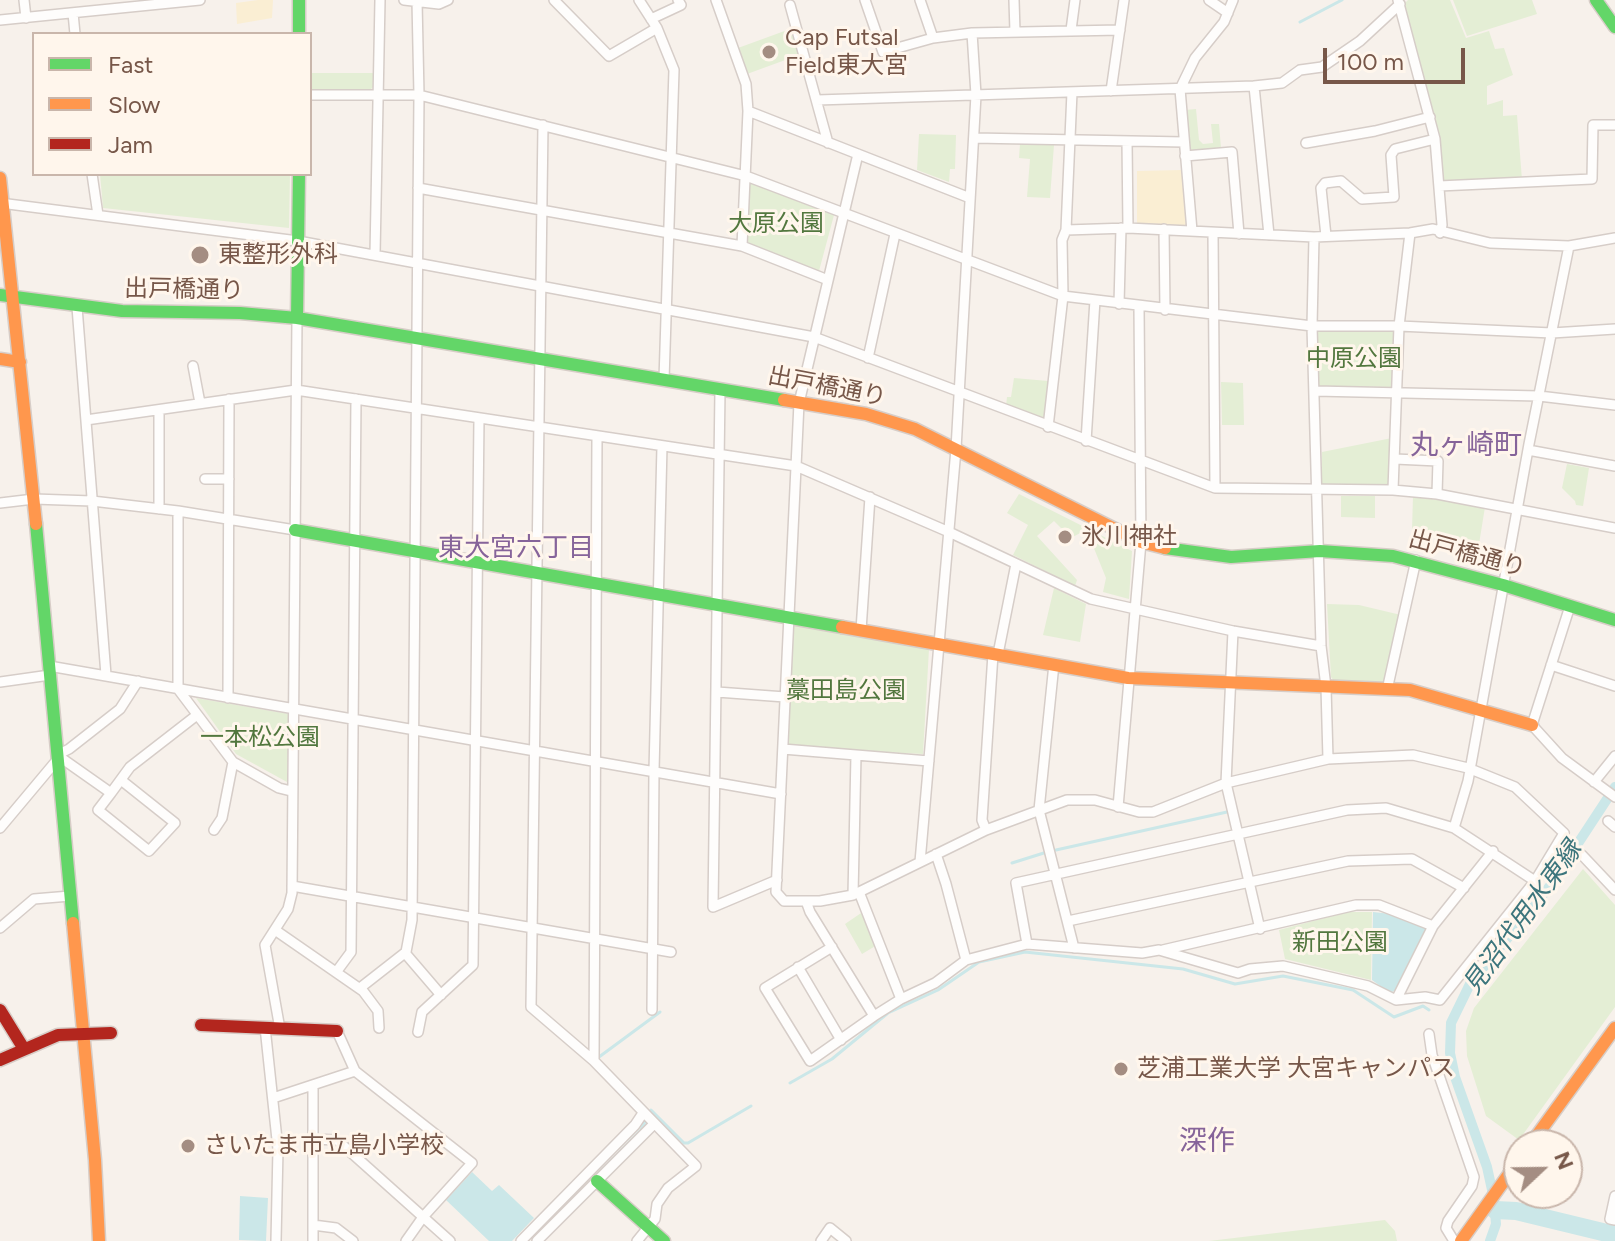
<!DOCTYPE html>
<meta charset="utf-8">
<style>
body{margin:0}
#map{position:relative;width:1615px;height:1241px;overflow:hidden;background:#f7f1eb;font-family:Figtree,sans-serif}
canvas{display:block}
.legend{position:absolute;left:32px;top:32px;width:280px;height:144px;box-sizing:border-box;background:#fff6ec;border:2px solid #c9b6ab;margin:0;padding:10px 14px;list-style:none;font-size:24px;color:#775749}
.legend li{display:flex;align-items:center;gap:16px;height:40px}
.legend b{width:40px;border:2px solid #c9b6ab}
.north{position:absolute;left:1503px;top:1129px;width:80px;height:80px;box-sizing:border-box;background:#fff6ec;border:2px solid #c9b6ab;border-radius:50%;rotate:68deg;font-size:22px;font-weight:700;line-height:32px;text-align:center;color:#775749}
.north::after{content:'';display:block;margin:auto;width:28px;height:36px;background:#a48d82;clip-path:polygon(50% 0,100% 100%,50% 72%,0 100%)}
.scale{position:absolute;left:1323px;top:48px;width:142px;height:36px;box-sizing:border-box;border:4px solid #775749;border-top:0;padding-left:10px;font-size:24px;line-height:28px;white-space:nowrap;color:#775749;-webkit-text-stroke:6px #fff6ec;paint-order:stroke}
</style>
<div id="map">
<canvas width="1615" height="1241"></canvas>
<ul class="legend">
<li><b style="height:10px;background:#63d668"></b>Fast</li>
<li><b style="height:10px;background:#ff974d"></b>Slow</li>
<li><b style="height:10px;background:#b3261e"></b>Jam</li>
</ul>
<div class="north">N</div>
<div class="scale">100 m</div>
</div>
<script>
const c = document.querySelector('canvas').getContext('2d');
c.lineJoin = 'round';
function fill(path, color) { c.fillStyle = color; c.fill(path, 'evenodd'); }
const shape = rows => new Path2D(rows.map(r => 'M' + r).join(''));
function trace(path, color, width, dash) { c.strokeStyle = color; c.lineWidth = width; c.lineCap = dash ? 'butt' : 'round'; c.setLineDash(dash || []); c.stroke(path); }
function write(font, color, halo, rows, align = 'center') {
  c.font = font + ' Figtree,"Noto Sans JP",sans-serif'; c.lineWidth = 6; c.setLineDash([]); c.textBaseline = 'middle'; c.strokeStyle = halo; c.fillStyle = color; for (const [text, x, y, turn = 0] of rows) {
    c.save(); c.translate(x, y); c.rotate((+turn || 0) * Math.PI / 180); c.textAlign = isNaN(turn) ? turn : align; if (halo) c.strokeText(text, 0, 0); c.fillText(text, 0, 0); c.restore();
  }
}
fill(shape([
 [1408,0,1450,0,1466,38,1489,31,1495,49,1504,48,1513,75,1487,86,1487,105,1503,100,1503,116,1517,115,1522,180,1443,182,1434,120,1403,5],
 [1453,0,1532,0,1537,14,1467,36],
 [790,29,799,55,747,74,738,48],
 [310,73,374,73,374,86,370,90,310,89],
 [1196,109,1199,140,1203,144,1213,143,1211,124,1219,124,1221,148,1189,152,1185,110],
 [919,134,956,135,955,169,950,169,949,182,917,170],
 [1020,144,1054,145,1050,198,1027,197,1030,159,1019,158],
 [100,174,290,174,289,228,103,208],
 [749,182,834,215,819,271,746,244],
 [1313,331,1395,332,1394,387,1312,386],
 [1014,378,1048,381,1045,418,1006,406,1007,397,1011,397],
 [1221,382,1243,383,1244,425,1222,425],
 [1392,438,1390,483,1385,487,1325,486,1321,482,1322,452],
 [1567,464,1589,468,1583,506,1576,505,1575,501,1562,488],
 [1019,494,1132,551,1129,599,1103,592,1106,578,1091,541,1082,532,1071,538,1054,521,1037,536,1077,580,1075,586,1013,555,1028,525,1007,513],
 [1341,496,1375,496,1375,518,1341,517],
 [1413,496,1485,507,1479,544,1412,530],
 [1054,588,1086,604,1080,642,1043,635],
 [1327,604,1359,605,1401,615,1388,681,1383,684,1334,681,1331,677],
 [792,622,929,649,923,754,784,747],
 [196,698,289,714,287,782,236,754],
 [1583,869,1615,905,1615,1007,1519,1140,1486,1116,1467,1056,1466,1031,1474,1008],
 [864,911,877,945,862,954,845,924],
 [1347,912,1372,912,1371,980,1285,959,1279,930],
 [1385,1220,1395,1231,1397,1241,1209,1241]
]), '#e4eed5');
fill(shape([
 [258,0,273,0,272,18,237,24,236,3],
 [1182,170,1186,224,1183,226,1137,224,1137,171]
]), '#faeed3');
fill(shape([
 [1373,912,1391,914,1425,926,1428,931,1396,990,1390,993,1372,980],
 [472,1172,492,1191,499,1185,534,1218,512,1241,489,1241,446,1200],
 [240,1196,268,1198,266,1241,239,1240]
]), '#cbe7e8');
trace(shape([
 [1300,22,1342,0],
 [1056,850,1227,812],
 [1012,863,1047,852],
 [599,1057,660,1012],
 [790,1083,832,1059,888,1013,938,990,979,962,1025,952,1183,969,1235,984,1283,976,1353,990,1394,1017,1423,1006,1429,1010],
 [596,1176,641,1130,651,1110,684,1143,688,1143,751,1106]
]), '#cbe7e8', 3);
trace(shape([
 [1490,1241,1496,1224,1494,1199,1487,1167,1455,1077,1450,1053,1451,1023,1470,984,1550,886,1615,787]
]), '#cbe7e8', 10);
trace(shape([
 [1495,1210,1516,1211,1615,1235]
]), '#cbe7e8', 18);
const street = shape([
 [24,0,26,18],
 [404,0,439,4,448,0],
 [554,0,609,56,657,28],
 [639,0,657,28,674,70,664,380],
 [716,0,746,84,748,111,742,246],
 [865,0,883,52,933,38,972,33,1120,30],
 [920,0,933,38],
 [1014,0,1015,32],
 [1209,0,1228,13],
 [1398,0,1435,139,1442,225,1440,233],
 [790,5,828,143],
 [73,13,75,34],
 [651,19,681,5,678,0],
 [0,20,200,0],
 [1071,30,1075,0],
 [1254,86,1282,83,1300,70,1322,67,1360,41,1400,4],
 [1111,91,1124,0],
 [310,95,419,95,746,176,1063,296,1312,326,1399,326,1552,333,1615,329],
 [817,100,1254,86,1269,235],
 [748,111,970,198],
 [543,125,531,1007,594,1061,696,1166,668,1188,657,1204,655,1219,637,1241],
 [974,138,1184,142],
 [1127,141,1128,228],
 [1306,143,1375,131,1430,117],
 [1185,156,1232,152,1239,234],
 [92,174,98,215],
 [1439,186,1592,179,1593,125,1615,125],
 [418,188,742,246,828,280],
 [0,203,298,241,814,337,1215,488,1393,490,1437,494,1615,528],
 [1164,229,1165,310],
 [1066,230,1128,228,1314,237,1410,233,1433,229,1490,243,1569,246,1615,238],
 [1192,231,1180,89,1195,58,1224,22,1233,0],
 [1213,233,1215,488],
 [1326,236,1321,188,1325,183,1341,181,1362,199,1394,197,1391,155,1395,149,1435,139],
 [1314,237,1312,326,1321,646,1326,687,1328,759],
 [375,255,380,0],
 [1119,304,1121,228],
 [77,307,106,675],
 [868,358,895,234],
 [193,366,200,403],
 [720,390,713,907,777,880],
 [1315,391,1539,396,1615,405],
 [159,410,159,509],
 [86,420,296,390,796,466,949,532,1091,599,1233,631,1321,646],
 [1048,427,1063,296,1062,240,1066,230,1072,92],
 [1086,441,1095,300],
 [1528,450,1615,466],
 [1395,459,1438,461,1437,494],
 [205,479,229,479],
 [1393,490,1399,326,1410,233],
 [0,503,34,499,92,501,178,511,295,530],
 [178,511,178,689,233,762,279,788,291,791],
 [1570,606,1532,725,1562,758,1615,797],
 [861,630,870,497],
 [1233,631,1226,783,1260,929],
 [998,654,1016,564],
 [1054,664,1039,810,1074,948],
 [1551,665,1615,686],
 [49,666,781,794],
 [0,682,50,675],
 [1387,690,1416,560],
 [717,692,785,697],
 [228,698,229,399],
 [783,749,929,761],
 [57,755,111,793,130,767,197,715],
 [57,755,69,749,120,709,138,681],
 [1594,782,1615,756],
 [111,793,98,810,149,851,175,823,121,780],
 [1118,807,1141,542,1139,307],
 [1608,821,1615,827],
 [0,828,57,760],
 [1454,828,1468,781,1529,444,1569,246],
 [214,830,222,818,233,762],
 [986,830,982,820,993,654],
 [936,854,946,884,966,960],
 [1582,855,1615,890],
 [920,862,956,449,976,95,972,33],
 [292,886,671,952],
 [859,892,901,999],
 [853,895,856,755],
 [806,901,810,912,874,1016],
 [1068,921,1348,861,1412,859,1464,888],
 [0,928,34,899,70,896],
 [275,930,363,991,378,1011,379,1028],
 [1027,944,1016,883,1347,810,1386,808,1454,828,1535,881],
 [832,947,765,988,810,1061,874,1016,901,999,935,983,966,960,1027,944,1142,953,1159,950,1238,973,1250,969,1283,966,1368,986,1396,1000,1425,997,1440,1000,1535,881,1564,833,1515,787,1468,768,1413,755,1328,759,1226,783,1153,812,1139,812,1095,800,1067,800,986,830,853,895,820,901,784,901,776,892,799,403,858,154],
 [1163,950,1356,905,1379,905,1433,926],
 [405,953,441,995],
 [798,967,841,1040],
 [337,971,351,952,356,399],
 [360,988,406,952,412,920,419,95,417,1],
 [1396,1000,1433,926,1493,851],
 [652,1010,654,771,662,446],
 [265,1027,278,1149,276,1241],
 [280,1029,265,945,288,909,292,893,297,318],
 [337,1031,355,1071,472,1163,423,1217,406,1241],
 [418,1032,422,1012,473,965,479,418],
 [1429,1034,1432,1055,1474,1177,1472,1186,1448,1221,1446,1228,1454,1241],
 [594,1061,597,436],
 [313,1085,313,1241],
 [273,1098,355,1071],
 [312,1139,337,1140,450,1241],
 [1615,1196,1610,1219,1615,1220],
 [313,1225,336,1228,353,1241],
 [521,1241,635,1125,643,1113],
 [537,1241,653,1125],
 [821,1241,830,1228,846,1241]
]);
const fast = shape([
 [299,0,299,34],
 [1596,0,1615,27],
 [0,295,122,311,240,313,297,318,784,400],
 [297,318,299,174],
 [36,524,73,923],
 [295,530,842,627],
 [1165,548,1231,557,1320,551,1393,556,1503,585,1615,620],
 [597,1181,664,1241]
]);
const slow = shape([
 [0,178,36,524],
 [0,359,20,362],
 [784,400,866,414,915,429,1141,542,1165,548],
 [842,627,1128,678,1410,690,1532,725],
 [73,923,95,1160,99,1241],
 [1530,1145,1615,1028],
 [1461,1241,1519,1160]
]);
const jam = shape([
 [0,1010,24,1049],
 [201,1025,337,1031],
 [0,1060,58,1035,111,1033]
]);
trace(street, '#d6cdc8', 12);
trace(fast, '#d7cdc7', 15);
trace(slow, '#d7cdc7', 15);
trace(jam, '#d7cdc7', 15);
trace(street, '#fefdfc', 9);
trace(fast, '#63d668', 12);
trace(slow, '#ff974d', 12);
trace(jam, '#b3261e', 12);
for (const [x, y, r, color] of [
 [769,52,8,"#a48d82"],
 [200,255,10,"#a48d82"],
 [1065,537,8,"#a48d82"],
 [1121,1069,8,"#a48d82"],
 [188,1146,8,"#a48d82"]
]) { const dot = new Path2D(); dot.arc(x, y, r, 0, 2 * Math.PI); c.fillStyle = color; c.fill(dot); trace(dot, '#fff6ec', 3); }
write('24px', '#775749', '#fff6ec', [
 ["Cap Futsal",785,38],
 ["Field東大宮",785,66],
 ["東整形外科",218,255],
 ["氷川神社",1081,537],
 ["芝浦工業大学 大宮キャンパス",1137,1069],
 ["さいたま市立島小学校",204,1146]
], 'left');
write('24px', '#52773e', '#fff6ec', [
 ["大原公園",776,224],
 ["中原公園",1354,359],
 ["藁田島公園",846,691],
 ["一本松公園",260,738],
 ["新田公園",1340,943]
]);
write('24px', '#775749', '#fff6ec', [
 ["出戸橋通り",184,290,1],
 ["出戸橋通り",827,387,11],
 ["出戸橋通り",1467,554,15]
]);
write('26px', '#86649a', '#fff6ec', [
 ["東大宮六丁目",516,548]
]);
write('italic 26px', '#3c757c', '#fff6ec', [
 ["見沼代用水東縁",1523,918,-54]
]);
write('28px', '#86649a', '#fff6ec', [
 ["丸ヶ崎町",1466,446],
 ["深作",1207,1142]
]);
</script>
